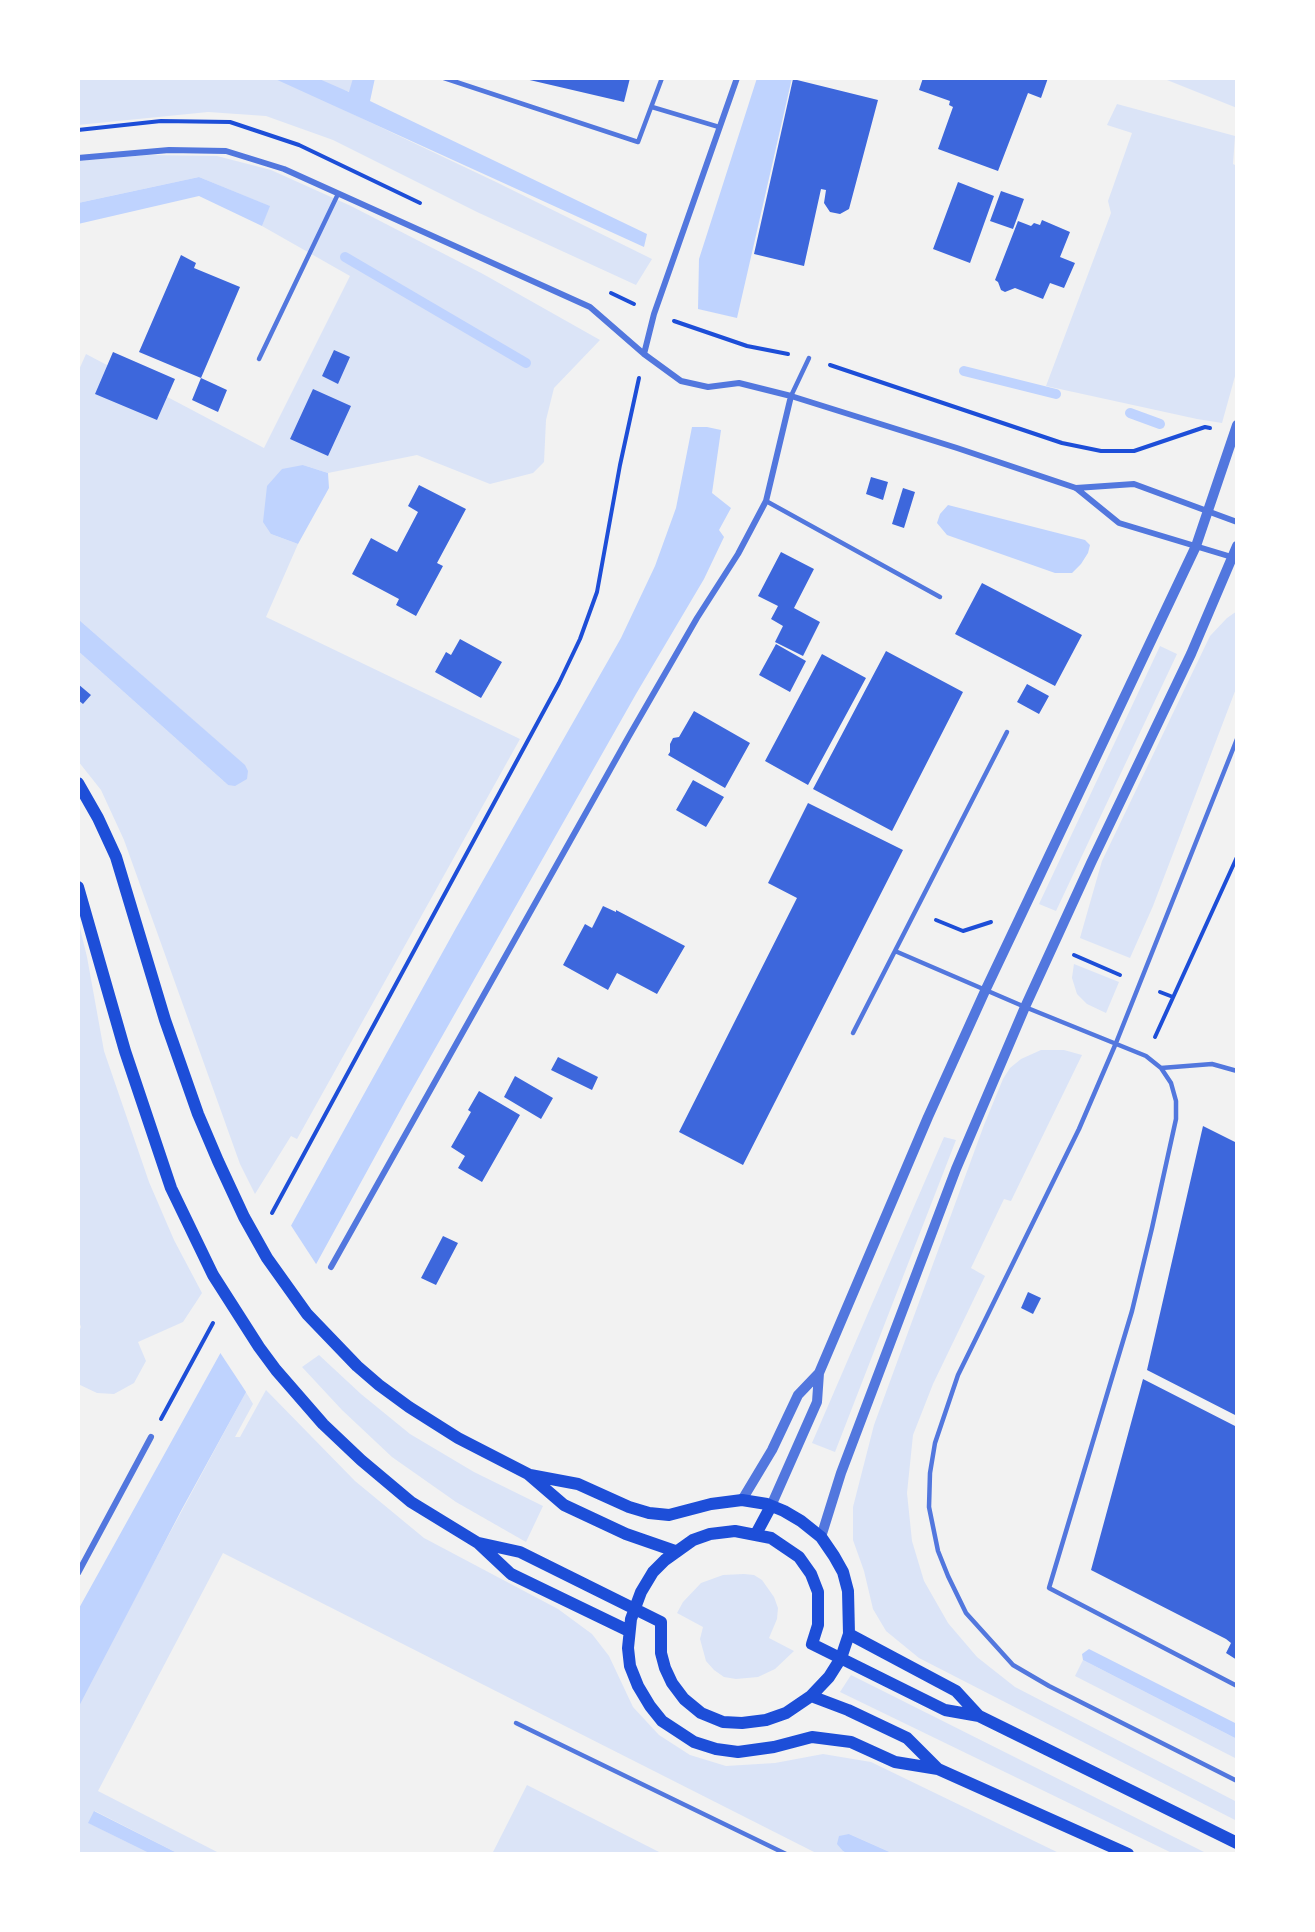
<!DOCTYPE html>
<style>
body{margin:0}
#map{position:relative;width:1315px;height:1932px;overflow:hidden;background:#f2f2f2;font-family:Mulish,sans-serif}
canvas{display:block}
.frame{position:absolute;inset:0;border:80px solid #fff;pointer-events:none}
</style>
<div id="map">
<canvas width="1315" height="1932"></canvas>
<div class="frame"></div>
</div>
<script>
const c = document.querySelector('canvas').getContext('2d');
c.lineJoin = 'round';
function fill(path, color) { c.fillStyle = color; c.fill(path, 'evenodd'); }
const shape = rows => new Path2D(rows.map(r => 'M' + r).join(''));
function trace(path, color, width, dash) { c.strokeStyle = color; c.lineWidth = width; c.lineCap = dash ? 'butt' : 'round'; c.setLineDash(dash || []); c.stroke(path); }
fill(shape([
 [78,78,277,78,496,182,652,259,636,285,477,212,333,140,266,116,208,112,78,125],
 [295,78,353,78,350,92],
 [1162,78,1237,78,1237,108],
 [1117,104,1235,136,1233,164,1237,166,1237,369,1222,423,1197,419,1046,386,1111,213,1108,201,1132,133,1107,125],
 [148,155,217,156,271,170,351,206,483,274,600,340,554,388,546,420,544,462,533,473,490,484,417,455,328,473,303,465,271,534,298,544,266,617,520,739,297,1139,291,1136,255,1194,240,1164,124,840,101,790,78,761,78,651,228,785,244,765,78,619,78,372,86,354,264,448,350,276,262,226,269,206,199,177,78,203,78,161],
 [1237,611,1237,686,1153,906,1130,958,1080,938,1102,861,1210,636,1227,618],
 [1160,646,1177,654,1056,911,1039,904],
 [78,920,87,957,104,1051,149,1182,174,1240,202,1293,183,1322,138,1342,146,1361,134,1383,114,1394,97,1393,78,1384,78,1333,81,1327,78,1319],
 [1074,964,1119,982,1106,1013,1087,1004,1077,994,1072,978],
 [1041,1050,1064,1050,1082,1055,1011,1201,1004,1199,971,1268,985,1276,933,1384,913,1435,907,1493,912,1541,924,1581,948,1623,977,1657,1015,1687,1237,1802,1237,1821,919,1658,886,1631,873,1609,864,1571,853,1540,853,1507,874,1425,984,1125,1003,1079,1010,1068,1021,1059],
 [944,1137,956,1140,835,1452,812,1443],
 [319,1355,361,1394,410,1434,474,1472,543,1506,526,1542,456,1502,392,1457,342,1410,302,1367],
 [266,1390,355,1481,424,1538,558,1609,592,1634,609,1656,633,1707,659,1735,690,1755,726,1766,775,1763,823,1754,871,1762,1061,1854,894,1854,849,1834,843,1851,848,1854,818,1854,223,1553,98,1791,221,1854,179,1854,95,1811,89,1823,151,1854,78,1854,78,1703,246,1392,253,1404,235,1437,240,1437],
 [744,1574,754,1575,762,1580,774,1597,778,1608,777,1619,769,1638,794,1651,775,1669,758,1677,736,1679,724,1677,714,1670,706,1661,700,1639,703,1627,677,1613,683,1602,701,1583,723,1575],
 [1083,1660,1237,1739,1237,1759,1075,1676],
 [851,1675,1206,1853,1209,1854,1174,1854,840,1692],
 [527,1785,663,1854,492,1854]
]), '#dbe4f7');
fill(shape([
 [273,78,317,78,349,92,353,78,375,78,370,101,647,234,644,247],
 [757,78,792,78,737,318,698,309,699,259],
 [199,177,270,206,262,226,199,196,78,224,78,203],
 [692,427,707,427,721,430,712,493,731,508,719,530,724,537,704,579,636,694,406,1100,182,1509,78,1708,78,1610,456,928,621,638,655,566,676,508],
 [303,465,328,473,329,488,298,544,271,534,263,522,267,486,282,469],
 [948,505,1085,540,1090,545,1088,553,1081,564,1072,573,1055,573,947,535,937,523,940,514],
 [78,619,245,765,248,771,247,779,235,786,228,785,78,651],
 [1089,1649,1237,1724,1237,1739,1083,1660,1082,1654],
 [94,1811,179,1854,151,1854,88,1823],
 [849,1834,894,1854,848,1854,843,1851,837,1844,839,1836]
]), '#bfd3fe');
fill(shape([
 [290,1224,318,1267,248,1395,219,1351]
]), '#f2f2f2');
trace(shape([
 [345,257,526,363],
 [964,371,1056,394],
 [1130,413,1160,424]
]), '#bfd3fe', 10);
fill(shape([
 [521,78,630,78,624,102],
 [923,78,1048,78,1041,98,1028,93,998,171,938,149,953,107,949,105,950,101,919,90],
 [793,79,878,100,849,209,840,214,830,212,824,203,826,190,821,189,804,266,754,254],
 [958,182,994,196,970,263,933,249],
 [1001,191,1024,199,1013,229,990,221],
 [1042,220,1070,232,1060,257,1075,263,1064,288,1050,283,1043,299,1015,288,1005,292,1001,290,998,282,995,280,1018,221,1031,226,1034,223,1040,225],
 [181,255,196,263,194,268,240,287,201,378,139,352],
 [334,350,350,357,338,384,322,376],
 [113,352,175,379,157,420,95,394],
 [201,378,227,390,218,412,192,400],
 [313,389,351,406,328,456,290,439],
 [871,477,888,482,883,500,866,494],
 [419,485,466,509,437,563,443,566,416,616,396,605,399,599,352,574,371,538,397,552,418,512,408,506],
 [903,488,915,492,904,528,892,524],
 [781,552,814,569,794,608,820,622,803,656,775,642,783,626,771,619,778,606,758,596],
 [982,583,1082,635,1055,686,955,634],
 [460,639,502,662,481,698,435,672,446,652,451,655],
 [776,644,806,661,790,692,759,675],
 [886,651,963,692,892,831,813,789],
 [822,654,866,678,808,785,765,761],
 [78,684,91,695,83,704,78,700],
 [1027,684,1049,696,1039,714,1017,702],
 [694,711,750,743,725,788,668,755,670,752,670,744,673,738,679,737],
 [693,780,724,797,706,827,676,810],
 [808,803,903,850,743,1165,679,1132,797,898,768,883],
 [603,906,616,912,616,910,685,946,657,994,617,973,608,990,563,965,585,924,592,928],
 [558,1057,598,1077,592,1090,551,1070],
 [515,1076,553,1098,541,1119,504,1097],
 [479,1091,520,1115,482,1182,458,1168,465,1156,451,1147,471,1112,468,1110],
 [1203,1126,1237,1143,1237,1416,1147,1370],
 [443,1236,458,1243,436,1285,421,1278],
 [1028,1292,1041,1298,1033,1314,1021,1308],
 [1143,1379,1237,1427,1237,1660,1226,1653,1231,1643,1226,1639,1091,1570]
]), '#3d67dc');
trace(shape([
 [78,130,161,121,230,122,299,145,420,203],
 [611,293,634,304],
 [674,321,747,346,788,354],
 [830,365,1062,443,1101,451,1134,451,1205,427,1210,428],
 [936,920,963,931,991,922],
 [1074,955,1120,975],
 [1160,992,1173,997],
 [1155,1037,1237,857],
 [272,1213,559,683,580,639,597,592,620,465,639,378],
 [161,1419,213,1323]
]), '#1d4ed8', 4);
trace(shape([
 [444,78,638,142,662,78],
 [652,107,719,127],
 [259,359,338,194],
 [791,396,809,358],
 [766,501,940,597],
 [1237,739,1116,1043,1079,1129,958,1375,935,1443,930,1473,929,1507,938,1551,948,1576,966,1613,1013,1665,1049,1686,1237,1781],
 [895,951,1025,1007,1146,1056,1161,1068,1171,1083,1176,1101,1176,1119,1152,1228,1132,1311,1049,1588,1237,1686],
 [853,1033,1007,732],
 [1161,1068,1212,1064,1237,1071],
 [516,1723,786,1854]
]), '#5277de', 4.5);
trace(shape([
 [78,158,169,150,226,151,284,169,590,307,644,354,681,381,708,387,739,383,791,396,957,448,1076,488,1119,523,1235,558],
 [644,354,654,314,737,78],
 [1076,488,1134,484,1237,522],
 [331,1267,629,736,697,618,738,554,766,501,791,396],
 [78,1573,151,1437]
]), '#5277de', 6);
trace(shape([
 [742,1500,772,1450,798,1395,819,1373],
 [771,1506,817,1402,819,1373,928,1117,985,991,1196,546,1237,425],
 [821,1537,841,1473,956,1169,1025,1007,1091,863,1191,654,1237,546]
]), '#5277de', 10);
trace(shape([
 [78,783,98,818,116,857,165,1020,198,1114,218,1161,244,1217,267,1258,307,1314,357,1366,379,1385,409,1407,458,1438,528,1474,564,1505,626,1534,675,1551],
 [78,887,125,1051,171,1188,213,1275,259,1347,276,1370,323,1424,361,1460,411,1502,478,1543,511,1574,629,1631],
 [756,1534,771,1506],
 [479,1543,520,1552,661,1622,661,1653,665,1668,672,1683,684,1699,701,1713,723,1722,742,1723,766,1720,786,1713,811,1696,829,1677,841,1658,849,1634,848,1591,843,1572,834,1556,821,1537,801,1521,784,1511,767,1504,742,1500,711,1504,669,1515,649,1513,629,1507,578,1484,530,1475],
 [849,1634,956,1691,979,1716],
 [811,1696,848,1710,907,1738,938,1769],
 [1128,1854,938,1769,895,1762,851,1742,812,1737,774,1747,738,1752,716,1749,694,1742,662,1721,650,1706,638,1686,630,1666,628,1648,631,1619,641,1592,653,1572,665,1560,693,1540,710,1534,735,1531,771,1538,799,1557,811,1574,818,1592,818,1625,812,1644,945,1710,979,1716,1237,1843]
]), '#1d4ed8', 12);
</script>
